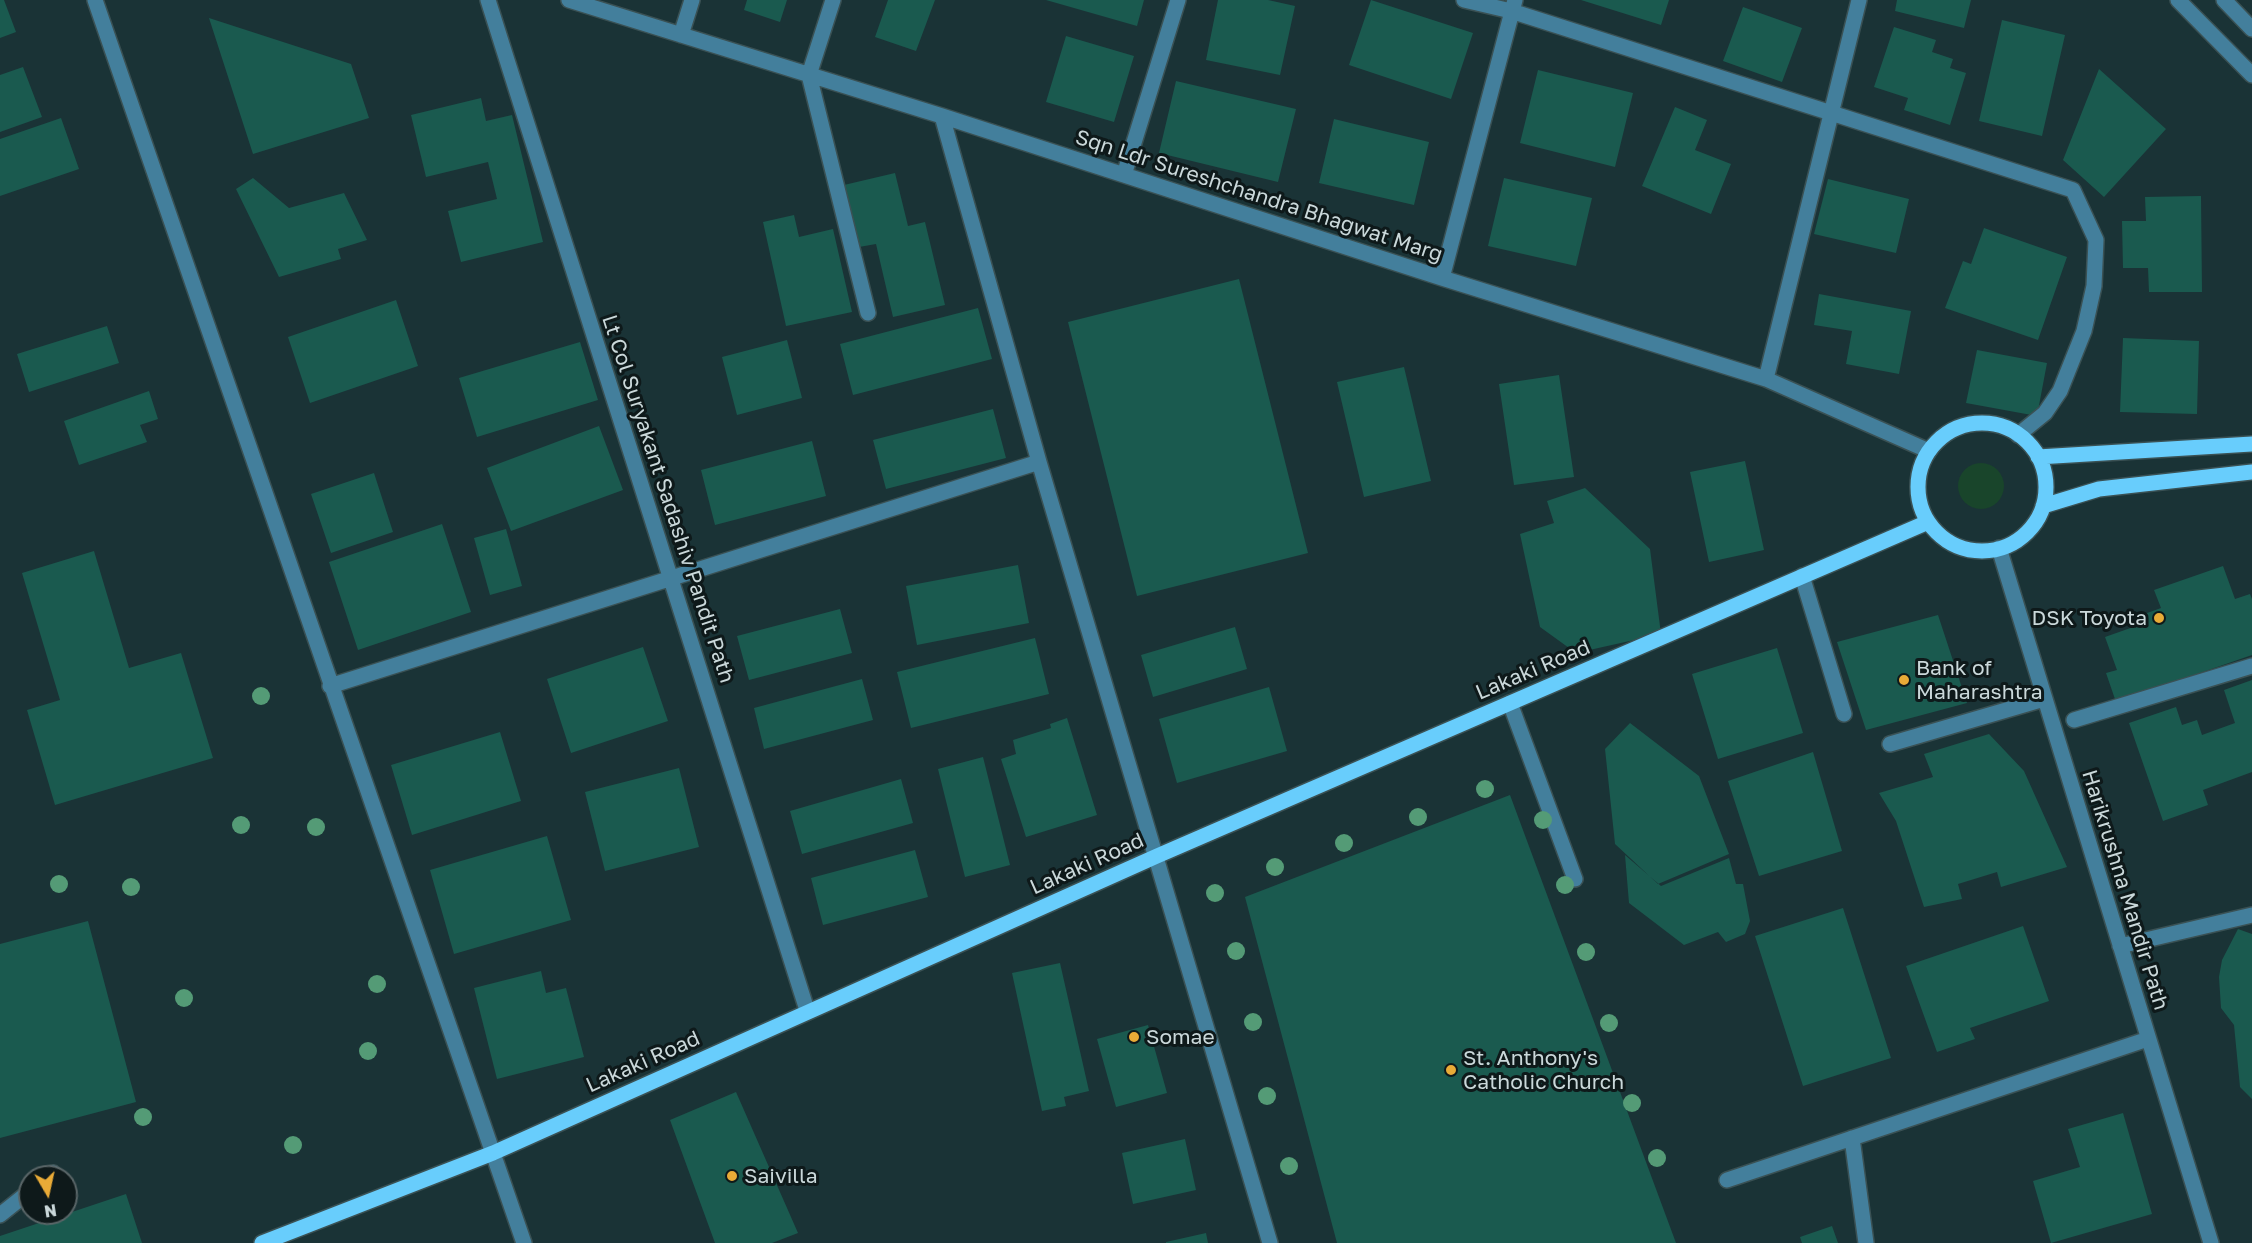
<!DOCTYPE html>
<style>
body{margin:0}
#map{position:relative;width:2252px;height:1243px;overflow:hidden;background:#1a3336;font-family:"Golos Text",sans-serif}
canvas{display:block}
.north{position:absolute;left:18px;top:1165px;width:60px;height:60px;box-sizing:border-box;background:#0e191a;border:2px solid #596567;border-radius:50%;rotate:171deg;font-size:16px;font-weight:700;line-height:24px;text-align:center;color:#cad8da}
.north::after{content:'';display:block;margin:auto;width:21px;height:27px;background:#e9ab37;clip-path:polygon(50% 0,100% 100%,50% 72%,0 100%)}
</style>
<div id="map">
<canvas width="2252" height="1243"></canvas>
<div class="north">N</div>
</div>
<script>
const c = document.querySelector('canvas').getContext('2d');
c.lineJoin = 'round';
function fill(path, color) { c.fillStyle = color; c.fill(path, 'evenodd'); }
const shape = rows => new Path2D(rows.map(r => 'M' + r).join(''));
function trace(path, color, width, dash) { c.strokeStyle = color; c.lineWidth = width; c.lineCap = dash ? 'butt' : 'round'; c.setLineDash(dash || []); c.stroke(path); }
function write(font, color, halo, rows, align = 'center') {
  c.font = font + ' "Golos Text",sans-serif'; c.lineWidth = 6; c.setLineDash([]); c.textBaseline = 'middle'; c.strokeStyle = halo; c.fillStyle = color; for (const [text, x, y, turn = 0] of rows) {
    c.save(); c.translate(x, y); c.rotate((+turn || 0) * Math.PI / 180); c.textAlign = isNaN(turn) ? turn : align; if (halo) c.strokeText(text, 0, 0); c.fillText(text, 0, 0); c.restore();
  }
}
fill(shape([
 '1958 486a23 23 0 1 1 46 0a23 23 0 1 1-46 0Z'
]), '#19452b');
fill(shape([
 [0,0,4,0,16,32,0,38],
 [747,0,787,0,780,22,744,10],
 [888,0,935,0,916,51,875,37],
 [1046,0,1144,0,1137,26],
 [1218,0,1268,0,1295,6,1280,75,1206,60],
 [1371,0,1473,33,1451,99,1349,65],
 [1581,0,1669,0,1661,25],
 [1897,0,1971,0,1964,28,1895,11],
 [1743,7,1802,28,1782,82,1723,61],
 [209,18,351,64,369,118,253,154],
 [2002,20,2065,35,2042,136,1979,121],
 [1894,27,1936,40,1932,52,1953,59,1950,68,1966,73,1950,125,1904,110,1908,98,1874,87],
 [1066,36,1134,56,1114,122,1046,102],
 [23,67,42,117,0,132,0,75],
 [2099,69,2166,129,2104,197,2063,160],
 [1538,70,1633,93,1615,167,1520,143],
 [1176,81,1296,109,1278,182,1159,153],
 [481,98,486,121,512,115,543,242,461,262,448,211,497,199,488,162,426,177,411,115],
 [1675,107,1707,120,1695,150,1731,164,1711,214,1642,186],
 [61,118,79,169,0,196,0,139],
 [1334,119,1429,142,1414,205,1319,183],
 [895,173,908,226,925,222,945,305,893,317,876,244,859,247,844,185],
 [253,178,289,208,344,193,367,240,338,249,341,259,279,277,236,189],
 [1504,178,1592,198,1576,266,1488,246],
 [1828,179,1909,199,1896,253,1814,234],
 [2201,196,2202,292,2149,292,2148,268,2123,268,2122,221,2146,221,2145,197],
 [794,215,799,237,833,229,852,312,786,326,763,222],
 [1984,228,2067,257,2038,340,1945,308,1963,261,1971,264],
 [1239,279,1308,553,1137,596,1068,322],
 [1819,294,1911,311,1899,374,1846,364,1852,331,1814,325],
 [396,300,418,366,310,403,288,337],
 [978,308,992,359,853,395,840,344],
 [107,326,119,363,29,392,17,354],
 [2123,338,2199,341,2197,414,2120,412],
 [787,340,802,398,737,415,722,357],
 [580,342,598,400,477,437,459,378],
 [1977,350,2047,363,2037,416,1966,403],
 [1404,367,1431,481,1364,497,1337,382],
 [1559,375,1574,477,1514,485,1499,384],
 [149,391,158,419,140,425,147,442,79,465,64,421],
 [993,409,1006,458,886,489,873,440],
 [599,426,623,490,511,531,487,468],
 [812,441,826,496,715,525,701,470],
 [1745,461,1764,550,1709,562,1690,472],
 [374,473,393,532,331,553,311,494],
 [1585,488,1650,549,1661,634,1576,653,1540,627,1520,534,1554,523,1547,501],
 [442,524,471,612,358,650,329,562],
 [506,529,522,586,490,595,474,538],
 [94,551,129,668,181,653,213,758,55,805,27,710,60,700,22,573],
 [1018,565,1029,623,917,645,906,586],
 [2223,566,2235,599,2250,594,2252,599,2252,655,2116,702,2106,673,2117,670,2105,637,2139,625,2136,617,2161,608,2154,590],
 [840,609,852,653,749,680,737,636],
 [1938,615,1967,703,1866,730,1837,642],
 [1235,627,1247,669,1153,697,1141,655],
 [1035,638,1049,694,911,728,897,672],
 [643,647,668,721,571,753,547,679],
 [1777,648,1803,733,1718,759,1692,674],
 [862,679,873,720,764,749,754,708],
 [2252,680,2252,772,2203,790,2208,805,2163,821,2129,723,2176,707,2182,725,2197,720,2202,735,2235,723,2224,690],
 [1269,687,1287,751,1177,783,1159,719],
 [1067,718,1097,815,1026,837,1001,759,1016,754,1013,740,1051,728,1050,724],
 [1630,723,1699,776,1729,854,1658,884,1615,844,1605,749],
 [500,732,521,801,412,835,391,765],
 [1989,734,2024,771,2067,867,2001,887,1997,872,1958,884,1962,899,1924,907,1896,821,1879,793,1933,777,1924,754],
 [1813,752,1842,851,1759,876,1728,781],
 [983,757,1010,865,965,877,938,769],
 [679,768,699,847,605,871,585,792],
 [901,779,913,823,802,854,790,811],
 [1510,795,1676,1243,1337,1243,1245,897],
 [547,836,571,920,454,954,430,870],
 [915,850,928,897,823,925,811,878],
 [1625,855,1661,886,1729,858,1736,884,1743,884,1750,921,1745,934,1726,942,1718,932,1684,945,1629,903],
 [1843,908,1891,1058,1803,1086,1755,936],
 [88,921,136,1102,0,1138,0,944],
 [2023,926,2049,1001,1970,1028,1975,1039,1937,1052,1906,966],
 [2238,929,2252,934,2252,1099,2240,1087,2234,1025,2221,1008,2219,977,2222,960],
 [1060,963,1089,1091,1064,1097,1066,1106,1042,1111,1012,973],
 [541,971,546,993,566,988,584,1057,497,1079,474,988],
 [1148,1025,1167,1093,1116,1107,1097,1039],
 [736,1092,798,1233,772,1243,715,1243,670,1120],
 [2123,1113,2152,1214,2051,1243,2033,1181,2080,1167,2068,1129],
 [1185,1139,1196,1190,1133,1204,1122,1153],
 [126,1194,142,1243,0,1243,0,1236],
 [1832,1226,1838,1243,1802,1243,1800,1237],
 [1206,1233,1208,1243,1166,1243,1166,1242]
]), '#1a5a4f');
const minor = shape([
 [95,0,524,1243],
 [488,0,807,1010],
 [569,0,942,116,1442,278,1766,379,1929,451],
 [833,0,809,75,868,313],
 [1464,0,1511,11,2073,190,2096,240,2094,286,2084,331,2060,391,2045,413,2018,435],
 [2178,0,2252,75],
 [2224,0,2252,29],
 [681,35,692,0],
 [942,116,1039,462,1270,1243],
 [1124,175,1178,0],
 [1442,278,1515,0],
 [1766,379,1859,0],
 [1999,548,2211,1243],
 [1802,576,1844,714],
 [330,686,1039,462],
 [1510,703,1575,879],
 [2074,720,2252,666],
 [1890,744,2044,699],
 [2120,946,2252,915],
 [1852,1138,1866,1243],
 [48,1177,53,1173],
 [1727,1180,2148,1039],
 [0,1215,30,1191]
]);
const major = shape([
 '1918 487a64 64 0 1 1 128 0a64 64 0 1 1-128 0Z',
 [2038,457,2252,444],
 [2043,506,2099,489,2252,472],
 [262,1243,493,1153,1157,856,1928,522]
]);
trace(minor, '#3a5154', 18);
trace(major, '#3a5154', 18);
trace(minor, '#437f9c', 15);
trace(major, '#68cdfc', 15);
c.fillStyle = '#549b76';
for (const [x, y] of [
 [261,696],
 [1485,789],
 [1418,817],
 [1543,820],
 [241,825],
 [316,827],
 [1344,843],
 [1275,867],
 [59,884],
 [1565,885],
 [131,887],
 [1215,893],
 [1236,951],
 [1586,952],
 [377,984],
 [184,998],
 [1253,1022],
 [1609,1023],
 [368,1051],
 [1267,1096],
 [1632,1103],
 [143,1117],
 [293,1145],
 [1657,1158],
 [1289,1166]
]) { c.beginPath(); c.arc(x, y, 9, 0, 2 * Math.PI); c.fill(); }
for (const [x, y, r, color] of [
 [2159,618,6,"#e9ab37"],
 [1904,680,6,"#e9ab37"],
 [1134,1037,6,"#e9ab37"],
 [1451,1070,6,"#e9ab37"],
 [732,1176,6,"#e9ab37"]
]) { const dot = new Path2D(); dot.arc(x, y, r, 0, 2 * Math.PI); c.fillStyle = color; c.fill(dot); trace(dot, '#0e191a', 2); }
write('21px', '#cad8da', '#0e191a', [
 ["Sqn Ldr Sureshchandra Bhagwat Marg",1259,196,18],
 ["Lt Col Suryakant Sadashiv Pandit Path",668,499,72],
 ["Lakaki Road",1533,670,-23],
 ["Lakaki Road",1087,864,-24],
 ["Harikrushna Mandir Path",2125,890,73],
 ["Lakaki Road",643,1062,-24]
]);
write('21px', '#cad8da', '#0e191a', [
 ["DSK Toyota",2147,618,"right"],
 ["Bank of",1916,668],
 ["Maharashtra",1916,692],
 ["Somae",1146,1037],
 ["St. Anthony's",1463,1058],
 ["Catholic Church",1463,1082],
 ["Saivilla",744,1176]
], 'left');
</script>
